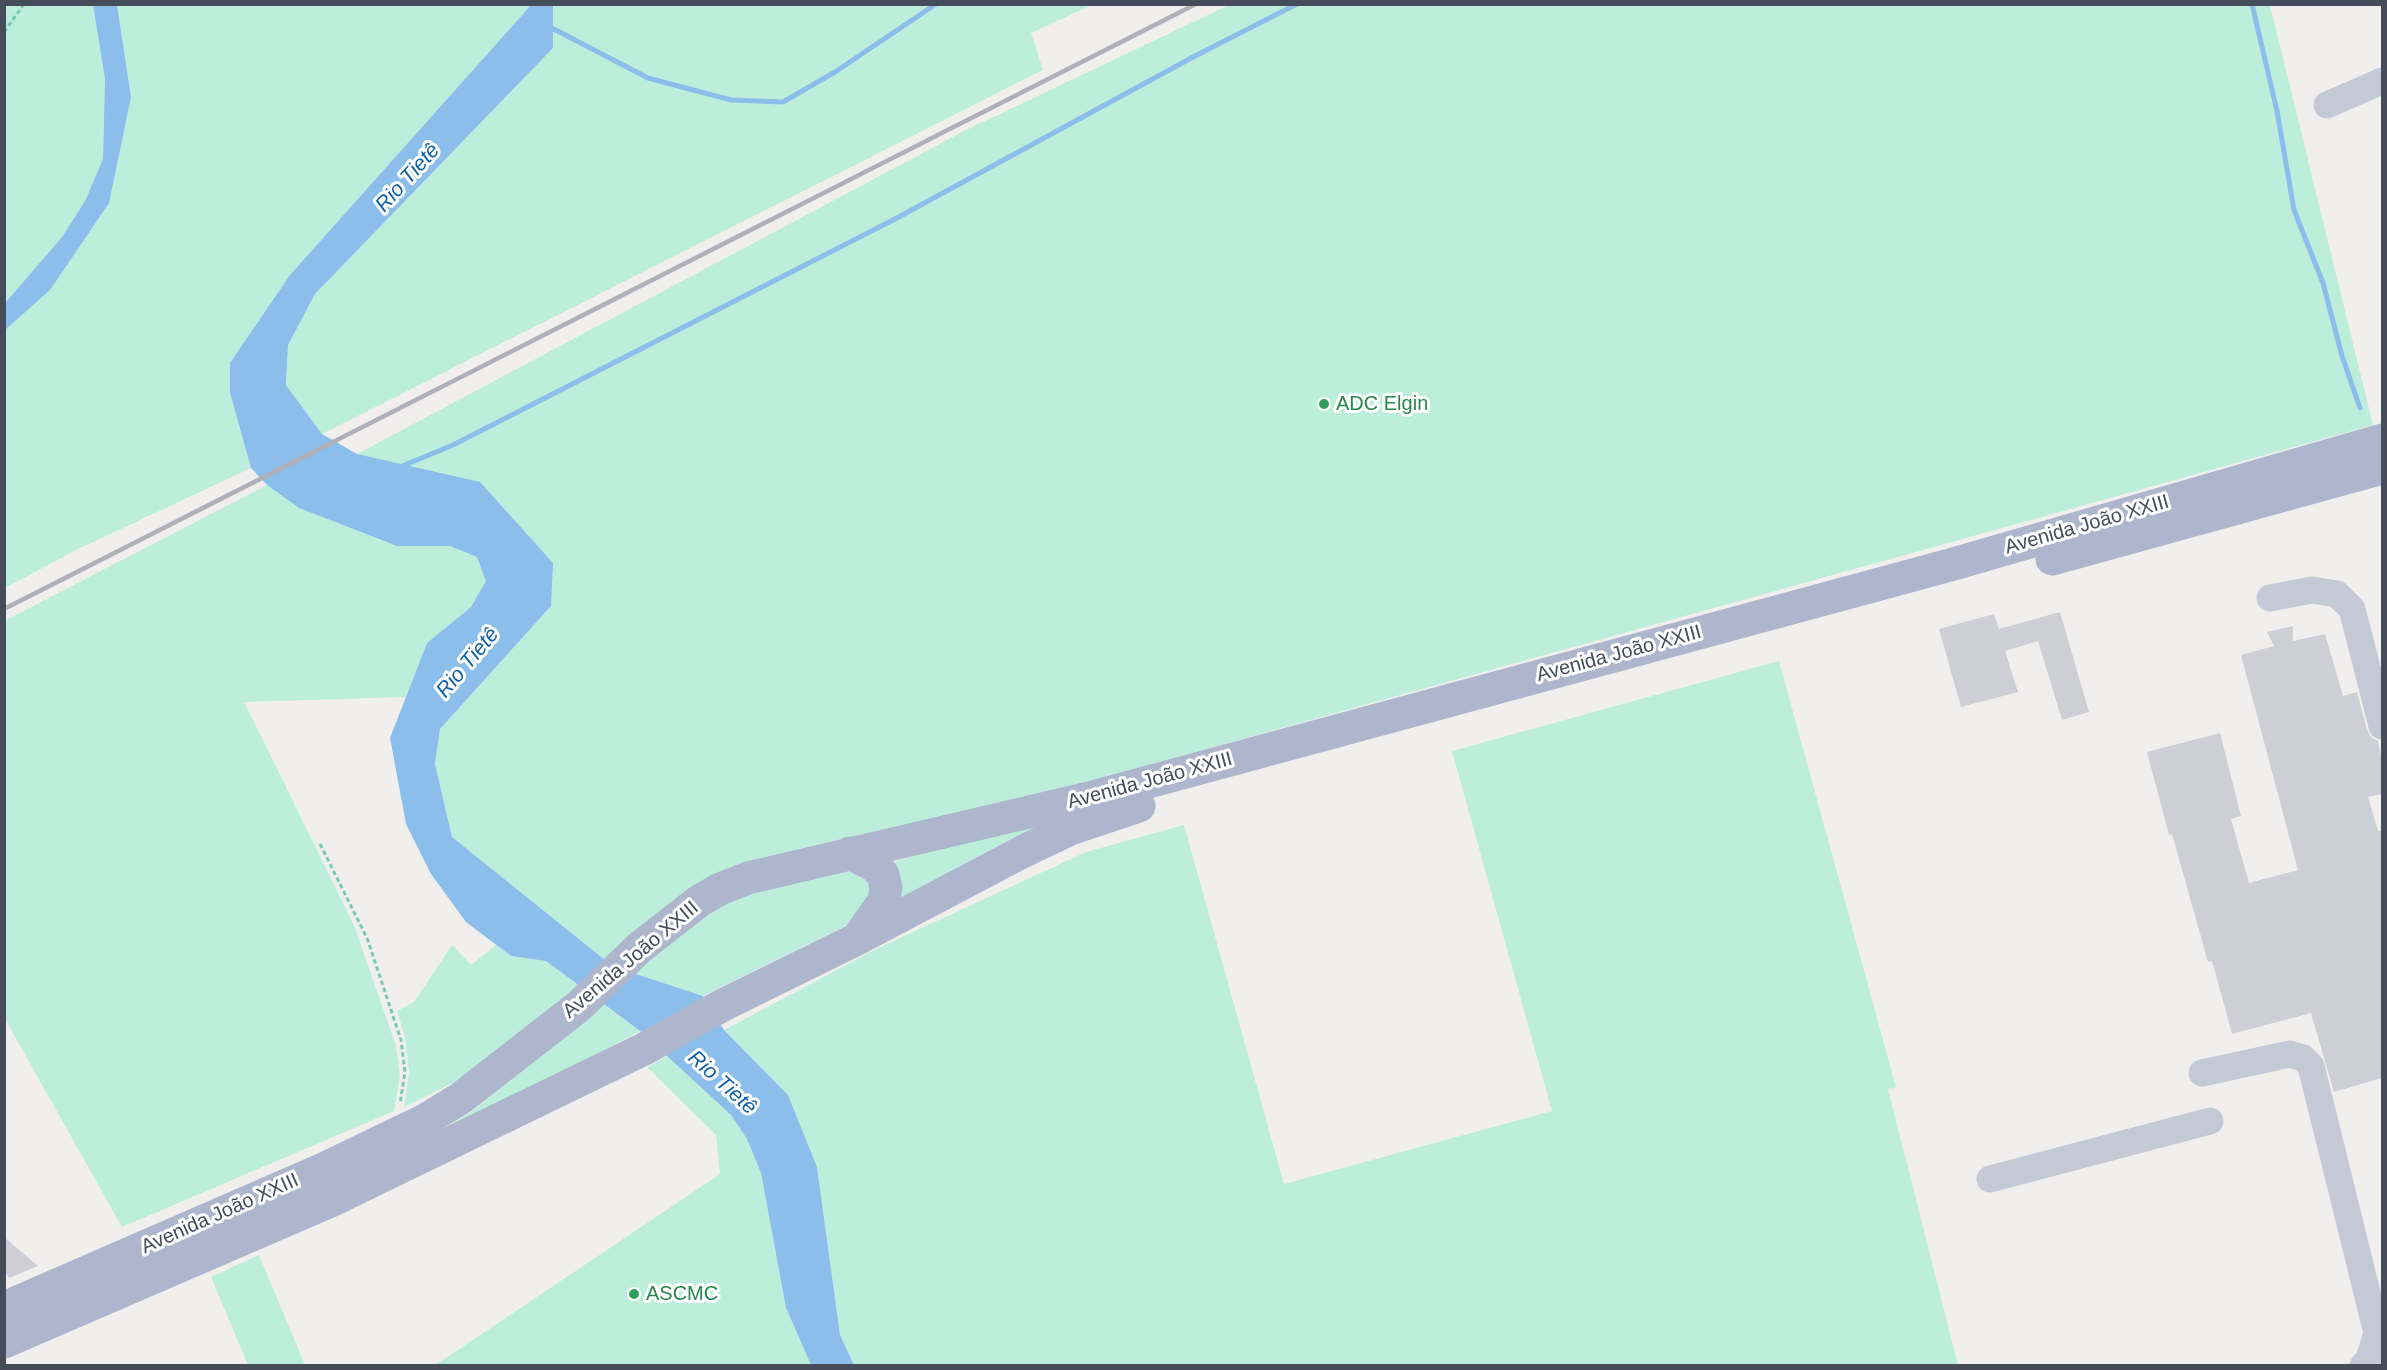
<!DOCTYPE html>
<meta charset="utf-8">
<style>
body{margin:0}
#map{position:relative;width:2387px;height:1370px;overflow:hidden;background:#f1efee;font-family:Arial,sans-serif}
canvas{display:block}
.frame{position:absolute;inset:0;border:6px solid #474c5b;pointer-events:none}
</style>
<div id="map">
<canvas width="2387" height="1370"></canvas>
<div class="frame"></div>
</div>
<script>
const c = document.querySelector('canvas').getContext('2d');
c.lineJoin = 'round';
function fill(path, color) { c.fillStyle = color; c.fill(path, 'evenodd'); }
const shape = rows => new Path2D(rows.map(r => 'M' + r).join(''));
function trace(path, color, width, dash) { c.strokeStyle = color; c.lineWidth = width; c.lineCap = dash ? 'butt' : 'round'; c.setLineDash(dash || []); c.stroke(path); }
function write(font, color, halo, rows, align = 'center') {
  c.font = font + ' Arial,sans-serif'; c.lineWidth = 6; c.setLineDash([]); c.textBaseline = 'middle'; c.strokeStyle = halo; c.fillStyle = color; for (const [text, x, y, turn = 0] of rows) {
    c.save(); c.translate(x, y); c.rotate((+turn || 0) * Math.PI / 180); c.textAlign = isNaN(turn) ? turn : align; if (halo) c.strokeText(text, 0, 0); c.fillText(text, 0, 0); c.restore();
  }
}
fill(shape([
 [1231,4,2270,5,2373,425,918,829,714,875,687,889,605,960,452,837,435,764,440,729,551,606,357,454,966,130],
 [5,5,93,5,105,79,103,159,85,201,62,237,5,303],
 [117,5,531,5,290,275,230,393,251,468,76,550,5,588,4,330,50,290,131,97],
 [553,5,1092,5,1031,33,1043,70,322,434,286,385,288,345,315,294,553,48],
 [267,485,299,508,397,546,451,546,477,557,486,581,471,607,427,643,406,697,244,702,354,925,396,1046,400,1076,394,1111,122,1227,5,1019,4,621],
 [1779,661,1896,1087,1888,1089,1958,1365,854,1365,840,1335,817,1167,788,1095,724,1030,878,948,1086,852,1184,825,1284,1184,1552,1111,1452,751],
 [1083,811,899,899,902,882,898,872,888,863],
 [852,869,865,870,878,891,847,925,703,996,636,974,636,969,691,921,733,897],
 [452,945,471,965,496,945,511,956,546,961,580,987,512,1045,453,1083,404,1107,409,1072,405,1037,397,1011,414,1002],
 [603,1004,640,1031,439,1138,437,1132,474,1110],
 [668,1056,731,1115,747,1139,761,1173,786,1308,811,1365,434,1366,720,1174,716,1135,647,1067],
 [259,1255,305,1365,248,1365,211,1277]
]), '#bdeedc');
fill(shape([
 [93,5,117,5,131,97,109,203,50,290,5,330,5,303,62,237,85,201,103,159,105,79],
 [531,5,553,5,553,48,315,294,288,345,286,385,322,434,357,454,480,482,553,563,551,606,440,729,435,764,452,837,605,960,636,974,703,996,724,1030,788,1095,817,1167,840,1335,854,1365,811,1365,786,1308,761,1173,747,1139,731,1115,640,1031,546,961,511,956,466,922,431,874,406,824,390,738,427,643,471,607,486,581,477,557,450,546,397,546,299,508,267,485,251,468,230,393,230,363,290,275]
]), '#8bbeea');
trace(shape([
 [2252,4,2277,111,2294,210,2323,283,2342,356,2360,408],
 [548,26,648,78,731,100,783,102,835,72,936,4],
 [400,467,453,445,895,219,1195,56,1297,4]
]), '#8bbeea', 5);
fill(shape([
 [2060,612,2089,712,2062,720,2038,641,2005,651,2018,692,1961,707,1939,629,1994,614,1999,629],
 [2293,626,2293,641,2325,634,2343,696,2357,692,2367,730,2371,737,2378,741,2382,761,2382,794,2368,797,2378,831,2382,830,2382,1078,2334,1092,2311,1013,2232,1034,2212,961,2208,962,2172,834,2169,835,2147,752,2220,733,2241,816,2231,819,2249,883,2298,870,2241,655,2274,646,2267,632],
 [4,1237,38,1266,9,1278,4,1271]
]), '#cecfd6');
trace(shape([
 [4,32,24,4],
 [320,844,367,938,401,1040,405,1072,400,1104]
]), '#76cbb7', 3, [4.5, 3]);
trace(shape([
 [2327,105,2382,81],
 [2270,598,2312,590,2337,594,2352,609,2382,726],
 [2202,1073,2290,1054,2303,1058,2311,1066,2377,1333,2369,1359,2363,1366],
 [1990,1179,2210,1121]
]), '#c5c9d5', 27);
trace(shape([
 [2052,559,2382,468],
 [850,853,875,866,883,875,886,887,884,901,860,935],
 [4,1308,319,1171,425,1120,461,1098,579,1006,639,948,699,901,720,889,748,878,1093,797,1950,565,2382,440],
 [4,1342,335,1199,644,1049,723,1005,857,939,1024,851,1070,829,1139,806]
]), '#aeb6cd', 33);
trace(shape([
 [4,609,1196,4]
]), '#b0b1b8', 4.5);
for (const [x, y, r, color] of [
 [1324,404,6,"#2e9e5b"],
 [634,1294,6,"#2e9e5b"]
]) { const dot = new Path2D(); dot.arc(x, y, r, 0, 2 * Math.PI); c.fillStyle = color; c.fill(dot); trace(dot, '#fff', 2); }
write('20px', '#27864d', '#fff', [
 ["ADC Elgin",1336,404],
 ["ASCMC",646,1294]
], 'left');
write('20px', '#474c5b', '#fff', [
 ["Avenida João XXIII",2087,525,-16],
 ["Avenida João XXIII",1619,654,-15],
 ["Avenida João XXIII",1150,781,-15],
 ["Avenida João XXIII",631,960,-40],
 ["Avenida João XXIII",220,1214,-24]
]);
write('italic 21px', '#0f60a6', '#fff', [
 ["Rio Tietê",408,178,-48],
 ["Rio Tietê",468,663,-50],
 ["Rio Tietê",722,1083,42]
]);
</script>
